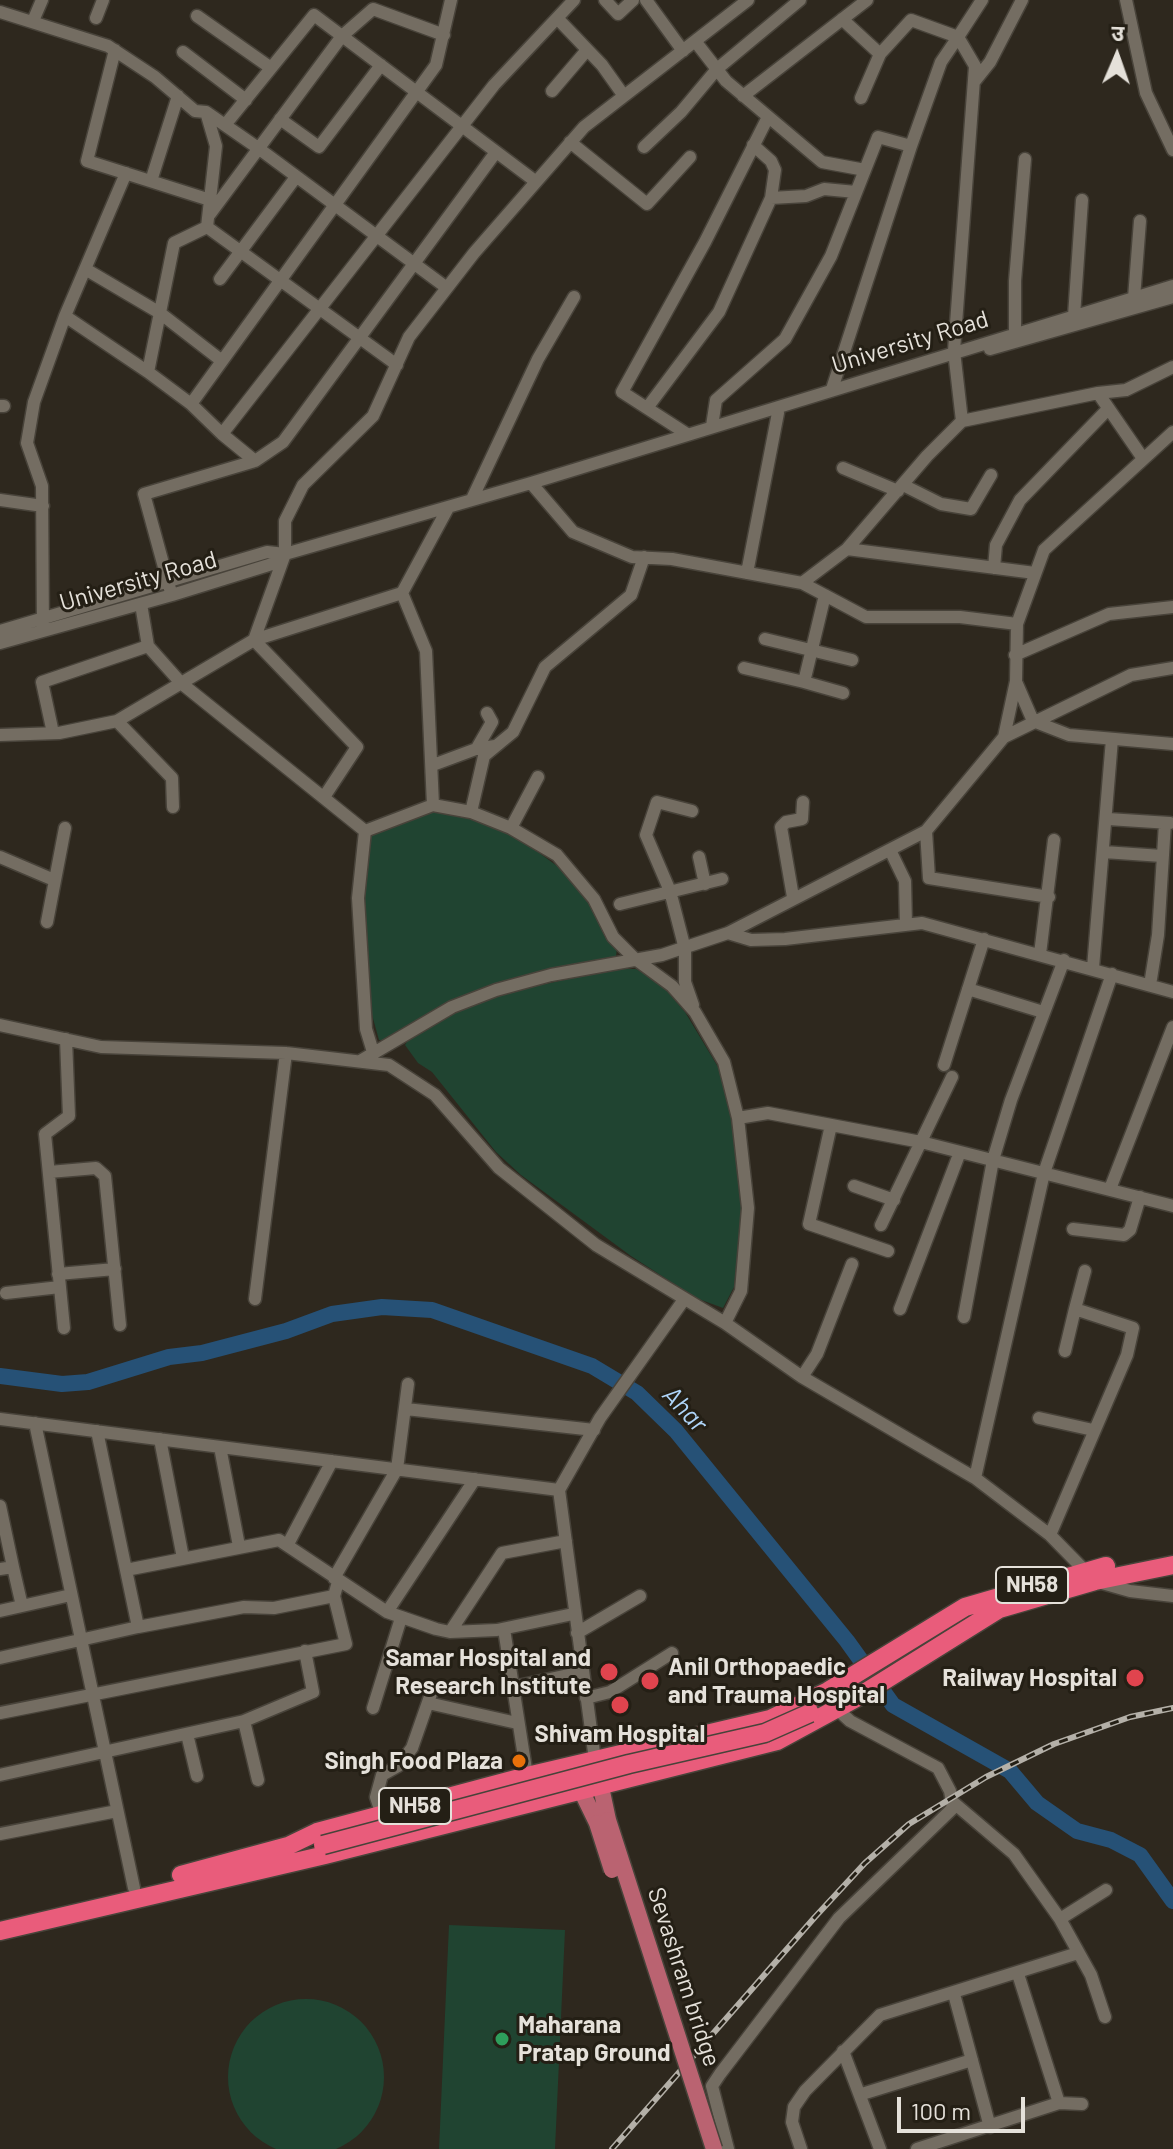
<!DOCTYPE html>
<meta charset="utf-8">
<style>
body{margin:0}
#map{position:relative;width:1173px;height:2149px;overflow:hidden;background:#2e281e;font-family:Barlow,"Noto Sans Devanagari",sans-serif}
canvas{display:block}
.north{position:absolute;left:1077px;top:16px;width:80px;height:80px;-webkit-text-stroke:6px #241f15;paint-order:stroke;rotate:2deg;font-size:22px;font-weight:700;line-height:32px;text-align:center;color:#e5e1da}
.north::after{content:'';display:block;margin:auto;width:28px;height:36px;background:#e5e1da;clip-path:polygon(50% 0,100% 100%,50% 72%,0 100%)}
.scale{position:absolute;left:897px;top:2097px;width:128px;height:36px;box-sizing:border-box;border:4px solid #e5e1da;border-top:0;padding-left:10px;font-size:24px;line-height:28px;white-space:nowrap;color:#e5e1da;-webkit-text-stroke:6px #241f15;paint-order:stroke}
</style>
<div id="map">
<canvas width="1173" height="2149"></canvas>
<div class="north">उ</div>
<div class="scale">100 m</div>
</div>
<script>
const c = document.querySelector('canvas').getContext('2d');
c.lineJoin = 'round';
function fill(path, color) { c.fillStyle = color; c.fill(path, 'evenodd'); }
const shape = rows => new Path2D(rows.map(r => 'M' + r).join(''));
function trace(path, color, width, dash) { c.strokeStyle = color; c.lineWidth = width; c.lineCap = dash ? 'butt' : 'round'; c.setLineDash(dash || []); c.stroke(path); }
function write(font, color, halo, rows, align = 'center') {
  c.font = font + ' Barlow,sans-serif'; c.lineWidth = 6; c.setLineDash([]); c.textBaseline = 'middle'; c.strokeStyle = halo; c.fillStyle = color; for (const [text, x, y, turn = 0] of rows) {
    c.save(); c.translate(x, y); c.rotate((+turn || 0) * Math.PI / 180); c.textAlign = isNaN(turn) ? turn : align; if (halo) c.strokeText(text, 0, 0); c.fillText(text, 0, 0); c.restore();
  }
}
fill(shape([
 [448,812,512,833,572,877,593,907,605,937,617,948,616,956,611,961,538,973,455,999,386,1040,379,1040,369,1004,362,898,371,835,423,813],
 [614,969,636,969,660,983,685,1012,721,1072,736,1140,742,1216,734,1287,723,1308,696,1298,631,1256,521,1175,496,1152,432,1072,418,1063,405,1045,411,1035,446,1015,500,994],
 [449,1925,565,1930,555,2149,439,2149],
 '228 2077a78 78 0 1 1 156 0a78 78 0 1 1-156 0Z'
]), '#204431');
trace(shape([
 [0,1376,62,1384,88,1382,169,1357,202,1353,286,1331,332,1314,382,1307,432,1310,592,1366,637,1393,676,1431,847,1641,893,1705,1010,1771,1037,1803,1077,1831,1111,1840,1140,1855,1173,1901]
]), '#265176', 16);
const minor = shape([
 [605,0,618,14,633,0],
 [646,0,683,51],
 [982,0,958,37,975,66,954,351,962,421,1098,393,1142,457],
 [1126,0,1146,93,1173,150],
 [0,12,108,46,155,77,195,111,206,112,258,148,447,288],
 [197,16,271,68],
 [96,18,103,0],
 [557,18,602,65,624,96],
 [842,19,880,54,911,20,958,37,941,62,911,146],
 [33,21,42,0],
 [695,41,726,81,822,162,865,170],
 [115,50,87,161,210,200],
 [183,52,246,100],
 [974,82,990,62,1022,0],
 [552,91,587,50],
 [743,96,867,0],
 [861,98,880,54],
 [206,112,216,146,207,227,397,365],
 [280,119,319,147,381,65],
 [225,125,314,15,535,181],
 [570,142,647,204,690,157],
 [644,147,681,112,717,69,800,0],
 [126,173,65,316,148,372],
 [151,181,178,96],
 [771,198,806,196,824,189,856,192],
 [210,214,342,36,373,9,444,35],
 [207,227,174,243,148,372,191,404,436,65,451,0],
 [87,270,160,313,222,361],
 [220,279,296,177],
 [1134,298,1140,221],
 [1074,316,1082,200],
 [1015,333,1015,281,1025,159],
 [990,349,1173,297],
 [1098,393,1126,390,1173,367],
 [191,404,222,434,494,85,574,0],
 [0,406,4,406],
 [647,408,719,312,771,198,775,170,771,161,753,145],
 [712,426,716,400,785,339,831,256,878,137,911,146,832,389],
 [687,434,622,392,705,242,768,117],
 [255,461,283,442,496,152],
 [843,468,898,491],
 [531,483,573,532,632,557,672,559,802,583,847,549,927,456,962,421],
 [903,485,941,504,971,509,991,475],
 [472,499,538,359,574,297],
 [0,500,43,506],
 [847,549,1035,573],
 [994,568,996,545,1020,500,1108,409],
 [747,573,778,413],
 [802,583,866,617,960,617,1017,624],
 [170,589,144,494,255,461,222,434],
 [825,595,804,682,843,693],
 [141,604,148,646,181,683,365,831],
 [0,631,267,552,285,554],
 [43,631,42,486,27,443,34,402,65,316],
 [765,639,852,660],
 [0,643,172,595,272,564,285,554,531,483,1173,286],
 [1015,655,1109,614,1173,607],
 [744,668,804,682],
 [1017,684,1033,721,1069,735,1173,744],
 [117,721,172,778,173,807],
 [53,733,42,682,148,646],
 [0,735,59,733,117,721,254,640,285,554,285,521,303,485,373,416,409,337,474,253,584,127,748,0],
 [1004,737,1016,681,1017,624,1044,550,1173,432],
 [477,748,492,722,487,713],
 [433,765,476,749,495,746],
 [324,797,357,747,254,640,402,593,448,508],
 [433,805,471,812,511,828,557,855,594,899,613,937,634,958,672,986,695,1012,724,1062,738,1118,748,1208,741,1291,725,1323],
 [692,811,657,802,646,835,670,891,685,949,685,982,693,1005],
 [471,812,484,756,513,732,545,667,631,595,644,557],
 [1108,819,1170,823],
 [511,828,538,777],
 [926,831,929,878,1049,897],
 [890,850,905,881,906,925],
 [1104,852,1162,856],
 [0,857,54,880],
 [699,857,705,884],
 [793,897,781,827,786,822,802,819,803,802],
 [620,904,722,879],
 [47,922,65,828],
 [728,933,751,940,785,939,922,923,1173,992],
 [1040,954,1054,840],
 [1093,968,1112,739],
 [1150,985,1158,935,1165,823],
 [968,989,1043,1012],
 [0,1025,101,1047,286,1053,389,1065,435,1095,499,1168,596,1245,725,1323,802,1377,975,1478,1050,1535,1095,1581,1130,1591,1173,1596],
 [373,1052,366,1029,358,898,365,831,433,805,426,651,402,593],
 [362,1060,452,1007,496,990,551,975,662,955,728,933,926,831,1004,737,1131,675,1173,668],
 [944,1065,984,939],
 [738,1118,768,1113,921,1142,1173,1206],
 [831,1125,809,1224,888,1251],
 [49,1172,96,1168,105,1176,120,1325],
 [854,1186,894,1200],
 [1110,1189,1173,1027],
 [881,1225,952,1077],
 [1073,1229,1124,1235,1130,1230,1140,1197],
 [58,1274,115,1269],
 [6,1293,60,1287],
 [255,1299,286,1053],
 [900,1309,960,1152],
 [964,1317,993,1160,1011,1100,1064,960],
 [64,1328,45,1134,69,1116,66,1039],
 [1065,1351,1075,1309],
 [802,1377,817,1354,852,1264],
 [406,1409,594,1430],
 [1039,1418,1093,1430],
 [0,1419,559,1490,595,1760],
 [35,1423,134,1888],
 [97,1431,126,1570],
 [160,1439,183,1558],
 [220,1447,239,1546],
 [975,1478,1044,1173,1112,974],
 [559,1490,600,1418,683,1301],
 [0,1506,13,1567,0,1569],
 [1050,1535,1127,1355,1133,1328,1075,1309,1085,1271],
 [288,1544,332,1461],
 [13,1567,22,1606],
 [334,1578,397,1469,408,1384],
 [0,1611,71,1595],
 [387,1612,475,1479],
 [138,1627,244,1607,274,1608,334,1596],
 [504,1629,527,1776],
 [450,1632,502,1553,566,1541],
 [577,1633,640,1596],
 [0,1658,138,1627,126,1570,279,1540,387,1612,436,1629,450,1632,497,1630,573,1614],
 [513,1687,582,1672],
 [586,1698,610,1692,672,1653],
 [428,1703,517,1723],
 [373,1708,401,1618],
 [0,1713,346,1644,334,1596,338,1582],
 [244,1721,313,1692,305,1651],
 [187,1734,197,1776],
 [0,1775,244,1721,258,1780],
 [954,1803,1014,1854,1060,1919,1091,1975,1105,2017],
 [382,1815,376,1797,382,1775,398,1766,412,1748,433,1688],
 [0,1834,117,1811],
 [1060,1919,1106,1890],
 [954,1994,990,2127],
 [843,2051,880,2149],
 [862,2094,972,2060],
 [1059,2103,1082,2104],
 [728,2149,712,2086,720,2074,839,1918,953,1808,950,1791,938,1768,850,1721,836,1708],
 [801,2149,792,2122,794,2107,805,2091,880,2015,1078,1953],
 [917,2149,1059,2103,1018,1974]
]);
const major = shape([
 [598,1773,608,1820],
 [577,1782,597,1823]
]);
const highway = shape([
 [181,1875,288,1846,317,1832,527,1776,770,1719,828,1691,965,1607,1106,1566],
 [0,1931,325,1855,777,1741,858,1697,999,1609,1095,1581,1173,1565]
]);
trace(minor, '#48433a', 15);
trace(major, '#48433a', 19);
trace(highway, '#48433a', 21);
trace(minor, '#746d62', 12);
trace(major, '#ba6371', 16);
trace(highway, '#e95c7b', 18);
const rail = shape([
 [612,2149,815,1917,865,1863,909,1824,986,1777,1054,1744,1130,1717,1173,1708]
]);
trace(rail, '#b4b0a8', 6);
trace(rail, '#241f15', 3, [9]);
const majorBridge = shape([
 [608,1820,714,2149],
 [597,1823,612,1870]
]);
const highwayBridge = shape([
 [323,1845,629,1764,765,1733,810,1713]
]);
trace(majorBridge, '#48433a', 19, []);
trace(highwayBridge, '#48433a', 21, []);
trace(majorBridge, '#ba6371', 16);
trace(highwayBridge, '#e95c7b', 18);
for (const [x, y, r, color] of [
 [609,1672,10,"#e0444e"],
 [1135,1678,10,"#e0444e"],
 [650,1681,10,"#e0444e"],
 [620,1705,10,"#e0444e"],
 [519,1761,8,"#e8710a"],
 [502,2039,8,"#2e9e5b"]
]) { const dot = new Path2D(); dot.arc(x, y, r, 0, 2 * Math.PI); c.fillStyle = color; c.fill(dot); trace(dot, '#241f15', 3); }
for (const [x, y, w] of [
 [1032,1585,72],
 [415,1806,72]
]) { const box = new Path2D(); box.roundRect(x - w / 2, y - 18, w, 36, 6); c.fillStyle = '#241f15'; c.fill(box); trace(box, '#e5e1da', 2); }
write('bold 22px', '#e5e1da', null, [
 ["NH58",1032,1585],
 ["NH58",415,1806]
]);
write('24px', '#e5e1da', '#241f15', [
 ["University Road",910,342,-17],
 ["University Road",138,581,-16],
 ["Sevashram bridge",684,1977,72]
]);
write('bold 24px', '#e5e1da', '#241f15', [
 ["Samar Hospital and",591,1658],
 ["Research Institute",591,1686],
 ["Anil Orthopaedic",668,1667,"left"],
 ["and Trauma Hospital",668,1695,"left"],
 ["Railway Hospital",1117,1678],
 ["Shivam Hospital",620,1734,"center"],
 ["Singh Food Plaza",503,1761],
 ["Maharana",518,2025,"left"],
 ["Pratap Ground",518,2053,"left"]
], 'right');
write('italic 26px', '#afd5f9', '#241f15', [
 ["Ahar",685,1409,47]
]);
</script>
